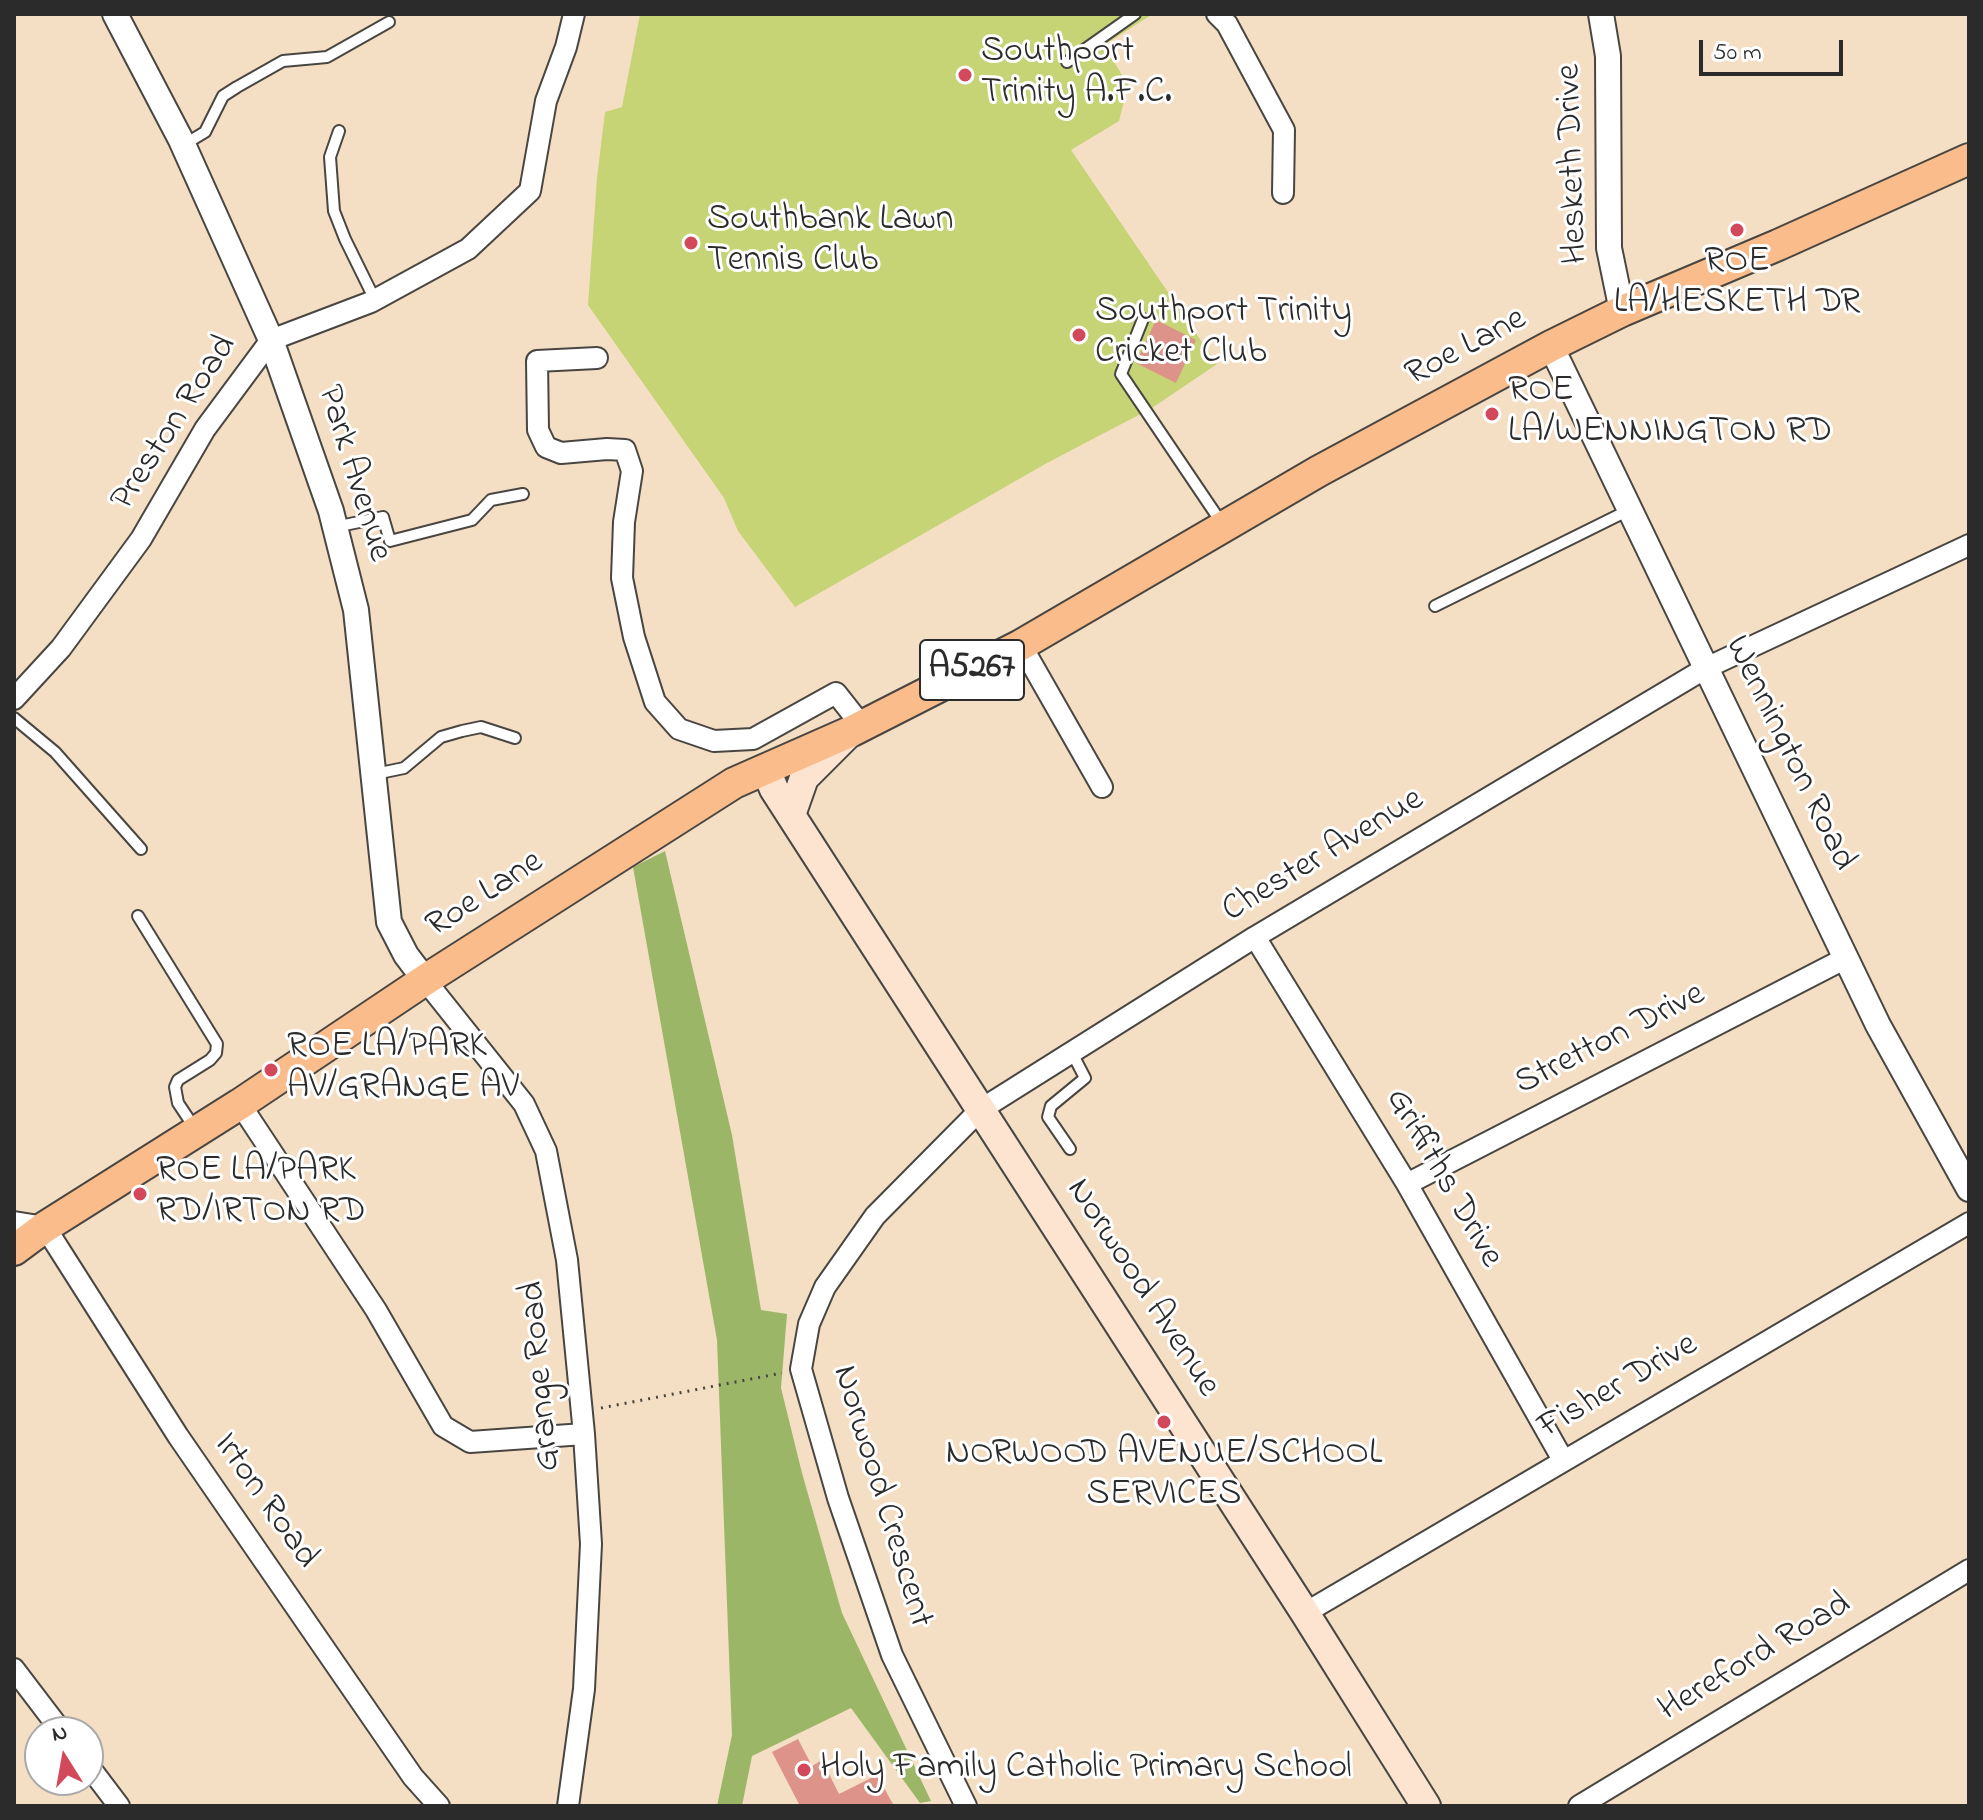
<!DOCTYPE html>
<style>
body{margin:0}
#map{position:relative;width:1983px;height:1820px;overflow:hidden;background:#f4dfc4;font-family:"Indie Flower",sans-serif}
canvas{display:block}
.frame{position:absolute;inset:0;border:16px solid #2b2b2b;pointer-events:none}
.north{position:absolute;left:24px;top:1716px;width:80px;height:80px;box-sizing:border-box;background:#fff;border:2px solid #aaa;border-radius:50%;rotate:349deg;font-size:22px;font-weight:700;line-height:32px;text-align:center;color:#2b2b2b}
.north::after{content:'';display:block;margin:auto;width:28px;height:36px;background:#d1495b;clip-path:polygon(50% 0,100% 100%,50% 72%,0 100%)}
.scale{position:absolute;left:1699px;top:40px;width:144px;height:36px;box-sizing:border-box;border:4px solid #2b2b2b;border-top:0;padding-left:10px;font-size:24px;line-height:28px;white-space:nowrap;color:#2b2b2b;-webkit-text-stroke:6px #fff;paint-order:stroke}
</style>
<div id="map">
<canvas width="1983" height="1820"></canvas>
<div class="frame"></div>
<div class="north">N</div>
<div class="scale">50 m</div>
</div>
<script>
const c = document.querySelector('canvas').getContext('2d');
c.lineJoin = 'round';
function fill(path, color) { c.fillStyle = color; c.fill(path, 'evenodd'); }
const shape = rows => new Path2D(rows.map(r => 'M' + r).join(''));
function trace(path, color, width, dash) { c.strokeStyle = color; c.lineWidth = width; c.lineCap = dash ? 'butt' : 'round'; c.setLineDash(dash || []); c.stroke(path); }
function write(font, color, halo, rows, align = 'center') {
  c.font = font + ' "Indie Flower",sans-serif'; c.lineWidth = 6; c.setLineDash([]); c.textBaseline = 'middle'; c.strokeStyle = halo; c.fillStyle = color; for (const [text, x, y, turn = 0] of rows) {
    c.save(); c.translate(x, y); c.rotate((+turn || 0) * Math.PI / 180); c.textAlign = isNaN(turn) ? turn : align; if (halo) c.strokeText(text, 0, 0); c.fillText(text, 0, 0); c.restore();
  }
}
fill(shape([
 [640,14,1153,14,1104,45,1128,85,1119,121,1071,150,1217,364,1152,408,1047,463,795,607,738,531,724,498,588,305,597,178,605,112,622,107]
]), '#c6d476');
fill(shape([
 [665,851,732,1135,761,1310,787,1314,781,1388,802,1473,842,1613,931,1801,920,1803,851,1708,752,1756,742,1806,717,1806,732,1735,717,1340,633,867]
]), '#9cb667');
fill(shape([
 [1156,320,1196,340,1176,383,1136,363],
 [798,1739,812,1766,822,1760,839,1794,877,1775,894,1806,800,1806,772,1752]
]), '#dd9389');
const service = shape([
 [1067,62,1135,14],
 [339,131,330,157,334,211,345,239,375,300],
 [185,144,205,132,223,96,237,87,283,61,327,57,389,22],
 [1143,319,1121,374,1223,525],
 [335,527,383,517,390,541,472,520,491,500,523,494],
 [1435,606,1629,510],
 [14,718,55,752,141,849],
 [375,774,404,768,441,737,462,731,481,727,515,738],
 [138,916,217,1044,216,1053,210,1060,178,1080,175,1087,178,1103,196,1130],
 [1070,1149,1048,1117,1051,1106,1085,1078,1071,1051]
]);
const minor = shape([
 [1217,14,1227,24,1284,130,1283,193],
 [597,358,537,361,538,430,546,447,561,453,607,449,625,450,632,471,624,522,622,578,634,637,655,702,679,729,714,741,753,739,836,693,862,726],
 [1021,645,1102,787],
 [14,699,61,648,141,539,205,429,271,340,371,302,468,249,530,191,546,101,566,47,574,14],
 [1255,937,1407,1184,1563,1460],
 [425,980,524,1104,546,1151,567,1260,584,1434,591,1544,584,1689,568,1806],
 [240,1104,376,1310,443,1426,470,1442,584,1434],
 [1407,1184,1846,958],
 [14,1222,45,1227,178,1436,413,1777,439,1806],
 [1305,1613,1969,1223],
 [14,1669,62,1732],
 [88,1765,119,1806],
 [966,1806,892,1655,838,1498,801,1369,809,1324,825,1287,875,1216,980,1110,1255,937,1706,668,1969,545],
 [1579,1806,1969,1570]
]);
const tertiary = shape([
 [115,14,181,140,271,340,331,511,356,610,389,922,406,955,425,980],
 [1601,14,1608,56,1609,248,1622,311],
 [1551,346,1878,1025,1969,1189]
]);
const secondary = shape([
 [766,770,774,789,1305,1613,1426,1806],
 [791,815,804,778,848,734]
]);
const primary = shape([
 [14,1250,45,1227,240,1104,425,980,734,783,852,731,1021,645,1319,471,1551,346,1622,311,1778,245,1969,159]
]);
trace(service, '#494642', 14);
trace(minor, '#494642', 24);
trace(tertiary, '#494642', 28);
trace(secondary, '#494642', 32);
trace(primary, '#494642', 34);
trace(shape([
 [601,1408,782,1373]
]), '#494642', 3, [2, 6]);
trace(service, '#fff', 10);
trace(minor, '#fff', 20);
trace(tertiary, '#fff', 24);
trace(secondary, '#fde4d1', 28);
trace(primary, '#fabc8b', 30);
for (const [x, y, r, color] of [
 [965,75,8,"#d1495b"],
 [1737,230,8,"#d1495b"],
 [691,243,8,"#d1495b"],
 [1079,335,8,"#d1495b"],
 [1492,414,8,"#d1495b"],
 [271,1070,8,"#d1495b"],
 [140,1194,8,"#d1495b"],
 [1164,1422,8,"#d1495b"],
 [804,1770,8,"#d1495b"]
]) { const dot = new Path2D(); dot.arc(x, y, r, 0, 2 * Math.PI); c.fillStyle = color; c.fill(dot); trace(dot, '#fff', 3); }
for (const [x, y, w] of [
 [972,670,104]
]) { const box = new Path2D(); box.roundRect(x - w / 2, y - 30, w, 60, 6); c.fillStyle = '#fff'; c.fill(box); trace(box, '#2b2b2b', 2); }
write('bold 34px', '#2b2b2b', null, [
 ["A5267",972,670]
]);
write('36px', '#2b2b2b', '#fff', [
 ["Southport",981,54],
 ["Trinity A.F.C.",981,95],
 ["Southbank Lawn",707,222],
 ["Tennis Club",707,263],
 ["ROE",1737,264,"center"],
 ["LA/HESKETH DR",1737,305,"center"],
 ["Southport Trinity",1095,314],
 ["Cricket Club",1095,355],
 ["ROE",1508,393],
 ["LA/WENNINGTON RD",1508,434],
 ["ROE LA/PARK",287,1049],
 ["AV/GRANGE AV",287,1090],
 ["ROE LA/PARK",156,1173],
 ["RD/IRTON RD",156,1214],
 ["NORWOOD AVENUE/SCHOOL",1164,1456,"center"],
 ["SERVICES",1164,1497,"center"],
 ["Holy Family Catholic Primary School",820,1770]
], 'left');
write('36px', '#2b2b2b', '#fff', [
 ["Hesketh Drive",1575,164,-92],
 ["Roe Lane",1467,349,-28],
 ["Preston Road",176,424,-57],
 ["Park Avenue",352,474,73],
 ["Wennington Road",1788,754,64],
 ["Chester Avenue",1324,857,-31],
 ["Roe Lane",486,896,-33],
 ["Stretton Drive",1611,1041,-27],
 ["Griffiths Drive",1442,1179,60],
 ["Norwood Avenue",1141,1289,57],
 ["Grange Road",543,1376,-95],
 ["Fisher Drive",1619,1388,-30],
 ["Norwood Crescent",880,1497,73],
 ["Irton Road",264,1502,55],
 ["Hereford Road",1756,1659,-31]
]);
</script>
